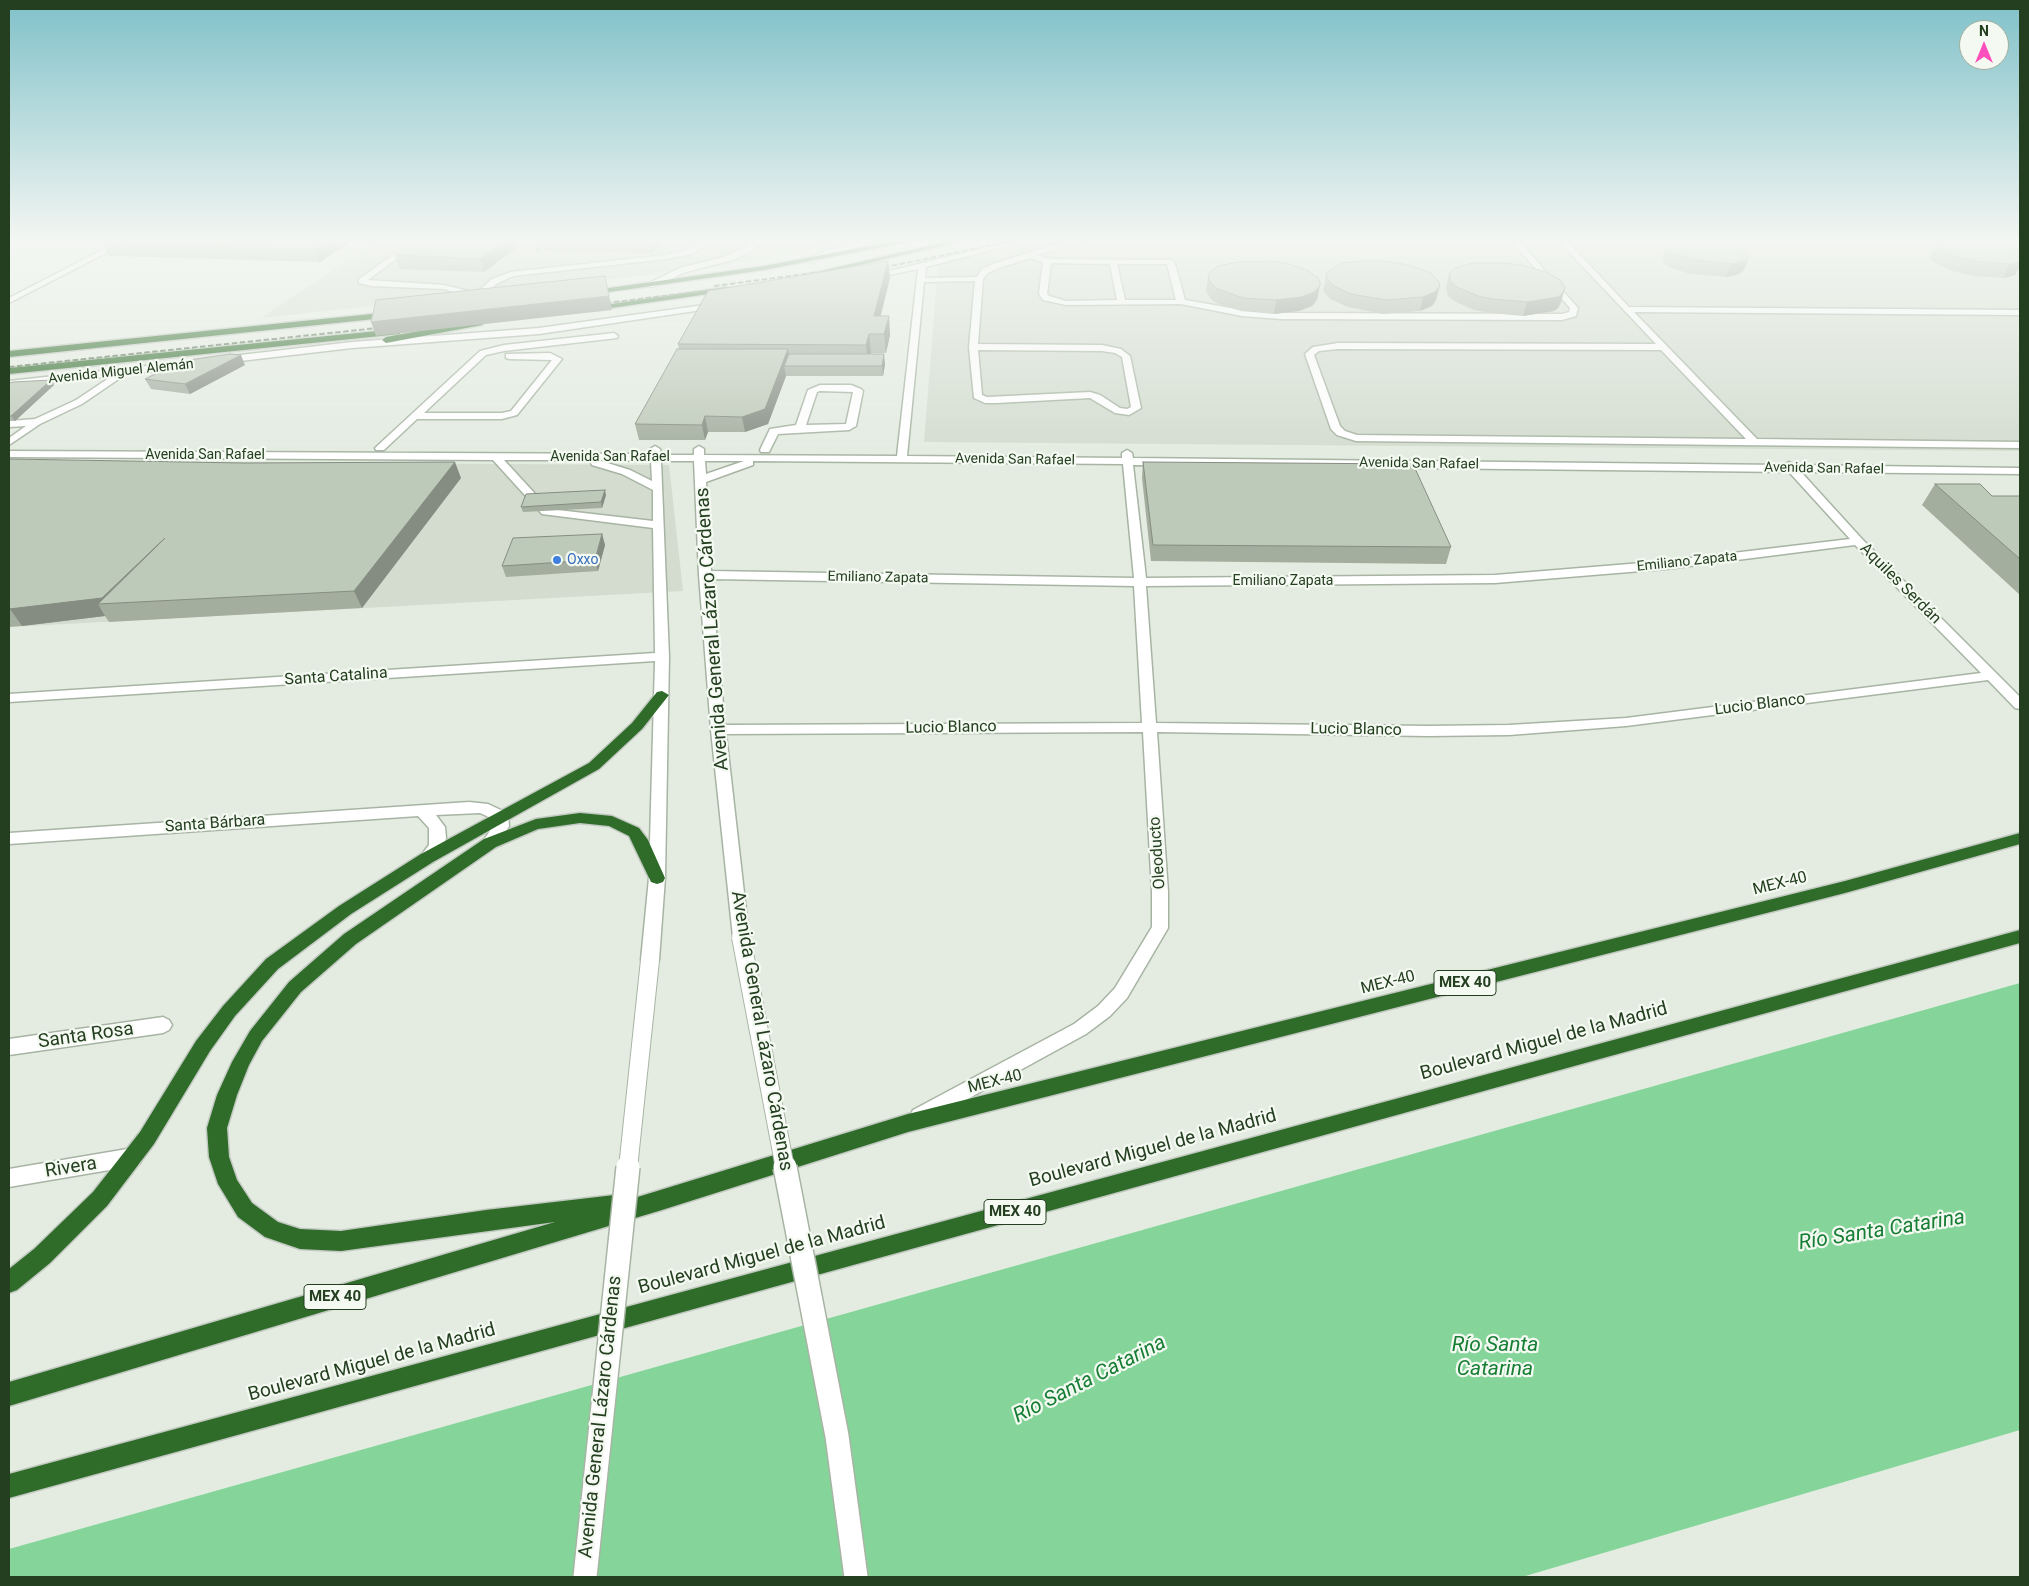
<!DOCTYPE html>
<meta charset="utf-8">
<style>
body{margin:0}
#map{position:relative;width:2029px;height:1586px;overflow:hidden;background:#e4ece1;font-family:Roboto,sans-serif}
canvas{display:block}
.frame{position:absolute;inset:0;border:10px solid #243e20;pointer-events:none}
.north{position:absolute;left:1959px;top:20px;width:50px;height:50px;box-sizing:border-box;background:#f4f9f1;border:1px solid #a1ae9d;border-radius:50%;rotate:0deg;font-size:14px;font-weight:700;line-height:20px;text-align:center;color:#243e20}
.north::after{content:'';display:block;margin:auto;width:18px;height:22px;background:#fb50bb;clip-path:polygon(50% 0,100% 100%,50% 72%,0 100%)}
</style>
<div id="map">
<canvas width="2029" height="1586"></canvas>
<div class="frame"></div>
<div class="north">N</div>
</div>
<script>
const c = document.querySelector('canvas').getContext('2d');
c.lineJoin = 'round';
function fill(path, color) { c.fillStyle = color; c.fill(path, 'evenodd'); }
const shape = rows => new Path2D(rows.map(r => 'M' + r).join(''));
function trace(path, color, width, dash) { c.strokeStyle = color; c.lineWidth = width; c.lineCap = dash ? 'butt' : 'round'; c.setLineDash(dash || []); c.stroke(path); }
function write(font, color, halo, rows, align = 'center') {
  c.font = font + ' Roboto,sans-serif'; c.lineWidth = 4.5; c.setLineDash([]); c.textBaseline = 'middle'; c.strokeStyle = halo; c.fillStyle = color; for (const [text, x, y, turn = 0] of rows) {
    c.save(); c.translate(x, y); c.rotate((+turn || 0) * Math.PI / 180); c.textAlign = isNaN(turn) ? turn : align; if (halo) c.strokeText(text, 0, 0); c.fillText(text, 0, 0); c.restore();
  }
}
fill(shape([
 [380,239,868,239,703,269,261,318],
 [1044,239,2020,239,2020,451,924,442,938,265],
 [9,461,669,465,683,591,9,627]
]), '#d3dccf');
fill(shape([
 [2020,983,2020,1430,1522,1577,9,1577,9,1549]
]), '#85d59b');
const minor = shape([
 [123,239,133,239,9,303,9,298,123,239],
 [415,239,423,239,368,280,444,285,476,293,492,279,511,272,666,255,686,250,706,239,716,239,691,254,666,259,513,276,498,283,471,304,467,302,472,297,444,289,371,286,359,283,359,279,415,239],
 [755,239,763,239,752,251,733,260,686,272,652,287,645,285,680,268,727,256,746,247,755,239],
 [867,239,881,239,811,262,804,260,839,246,867,239],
 [1020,239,1034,239,926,267,925,278,977,277,982,269,993,264,1072,239,1084,239,1038,255,1048,259,1172,260,1175,264,1185,300,1242,310,1281,313,1562,314,1569,312,1570,308,1510,239,1517,239,1578,308,1576,316,1562,320,1281,319,1242,316,1181,304,1066,305,1043,300,1039,294,1043,262,1030,258,999,268,988,273,983,279,978,344,1102,345,1121,349,1130,356,1141,408,1129,415,1115,413,1090,398,997,403,985,403,974,398,969,347,975,281,924,282,907,456,1122,458,1122,453,1127,450,1132,453,1133,458,1784,465,1789,462,1795,465,2020,468,2020,474,1801,472,1862,539,2020,697,2020,709,2015,708,1988,680,1626,726,1509,735,1429,736,1157,732,1168,892,1168,928,1127,998,1110,1016,1086,1034,920,1125,913,1122,910,1116,913,1110,1074,1024,1098,1006,1115,988,1152,927,1152,892,1143,732,726,734,749,937,747,942,741,944,735,942,733,937,711,730,699,575,694,461,661,461,669,657,665,878,659,960,656,965,650,967,644,965,641,960,649,878,655,661,9,702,9,694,655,653,653,528,542,514,493,460,9,457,9,451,650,454,650,449,655,446,660,449,661,455,694,455,694,449,699,446,704,449,704,455,897,456,918,269,869,279,865,277,1020,239],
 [1051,263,1110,264,1117,300,1066,301,1049,296,1047,294,1051,263],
 [1117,264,1167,264,1176,300,1125,300,1117,264],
 [978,350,1102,351,1115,353,1122,357,1131,407,1127,409,1120,408,1100,395,1090,392,987,397,982,395,978,350],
 [504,460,594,460,591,463,592,465,622,474,653,490,653,521,549,509,504,460],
 [598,460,651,461,652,481,630,470,598,460],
 [705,461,744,461,706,474,705,461],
 [753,461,1123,464,1134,578,711,571,706,482,753,465,753,461],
 [1133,465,1789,472,1850,539,1666,561,1495,575,1146,578,1133,465],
 [1855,545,1981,673,1626,718,1509,725,1429,726,1156,723,1146,586,1495,583,1666,569,1855,545],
 [711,579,1134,586,1142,723,725,725,711,579],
 [1557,239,1565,239,1629,307,2020,310,2020,315,1634,312,1757,439,2020,442,2020,448,1356,441,1337,435,1331,429,1305,354,1313,347,1338,343,1656,344,1557,239],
 [1338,349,1661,350,1746,439,1357,435,1345,431,1340,426,1314,355,1319,351,1338,349],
 [719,303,722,303,722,307,539,334,352,348,223,363,218,360,223,357,352,342,539,328,719,303],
 [614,333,618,336,617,338,504,351,486,355,424,413,502,413,511,411,552,360,509,359,506,358,506,354,550,353,562,359,517,415,502,419,417,419,384,450,376,450,375,448,480,351,504,345,614,333],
 [192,361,195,362,195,366,126,374,82,404,40,424,9,445,9,438,26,426,9,427,9,421,35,419,76,400,112,376,9,387,9,381,192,361],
 [820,385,851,385,861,389,863,391,856,426,849,430,778,434,769,452,761,452,760,450,770,429,796,425,808,390,820,385],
 [820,391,853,392,846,424,806,425,817,392,820,391],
 [469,802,488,804,505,812,508,816,509,826,496,847,490,849,484,847,482,843,493,826,493,819,480,813,436,815,445,827,446,838,442,850,433,862,427,864,421,862,419,858,429,845,429,828,418,816,9,844,9,833,469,802],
 [163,1017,169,1020,172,1025,169,1030,163,1033,9,1055,9,1039,163,1017],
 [133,1148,140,1151,143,1157,140,1163,133,1166,9,1187,9,1169,133,1148]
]);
const highway = shape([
 [905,239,923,239,764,270,588,295,584,293,588,291,764,266,905,239],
 [958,239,973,239,808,277,804,275,958,239],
 [726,287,730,289,729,291,591,311,587,309,591,307,726,287],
 [391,312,394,313,394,317,9,357,9,351,391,312],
 [479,320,483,323,482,325,386,343,382,340,386,337,479,320],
 [397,329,400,330,400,334,9,374,9,368,397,329],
 [662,691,669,695,642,729,599,769,433,862,351,914,278,969,235,1016,210,1051,154,1144,107,1206,50,1263,17,1290,9,1293,9,1269,34,1249,93,1192,140,1132,196,1041,223,1006,266,959,339,906,421,854,589,763,632,723,657,692,662,691],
 [580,813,612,816,639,828,648,840,665,878,663,882,657,884,651,882,629,836,609,826,580,823,538,829,496,847,356,944,301,992,262,1041,249,1065,237,1095,227,1128,229,1157,237,1180,252,1203,278,1222,300,1229,341,1231,486,1210,623,1194,631,1199,908,1114,1845,881,2020,833,2020,844,1845,893,908,1132,662,1210,9,1406,9,1382,555,1222,341,1251,300,1249,265,1237,238,1217,218,1184,209,1157,207,1128,217,1095,232,1062,250,1031,289,982,344,934,484,839,536,819,580,813],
 [2020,930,2020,943,9,1498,9,1474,2020,930]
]);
trace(minor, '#a7b4a3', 3);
trace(highway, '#c2c9c1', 3);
fill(minor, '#fff');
fill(highway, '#2f6c2a');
trace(shape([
 [536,251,550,239],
 [876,269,1023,239],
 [714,286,836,270],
 [598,304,722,289],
 [9,367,387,327]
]), '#5f7a5a', 2, [5.5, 2.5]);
const minorBridgeFar1 = shape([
 [741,937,785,1168],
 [628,1168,650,960]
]);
const minorBridge = shape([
 [785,1167,837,1436,856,1577],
 [585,1577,628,1167]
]);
trace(minorBridgeFar1, '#a7b4a3', 20, []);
trace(minorBridge, '#a7b4a3', 26, []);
trace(minorBridgeFar1, '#fff', 18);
trace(minorBridge, '#fff', 23);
fill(shape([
 [110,239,355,239,320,262,109,256,103,243],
 [418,239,666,239,651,253,543,250,542,244,538,246,519,246,484,272,399,269,395,255],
 [1667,243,1749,257,1744,270,1739,274,1726,277,1690,274,1669,267,1662,260],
 [1937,243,2005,246,2015,275,2003,278,1974,276,1952,271,1931,260,1930,257],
 [888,261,890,278,880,316,890,335,886,353,871,353,871,354,885,364,883,376,786,376,768,424,745,432,708,432,705,440,639,440,635,424,679,349,678,344],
 [1327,272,1436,300,1432,306,1420,311,1383,314,1348,307,1330,299,1323,291],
 [1449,274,1565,288,1561,302,1558,308,1554,311,1523,316,1490,313,1474,310,1454,301,1448,296,1446,288],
 [1208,277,1317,300,1312,306,1299,311,1274,314,1241,311,1216,303,1211,299,1206,291],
 [245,365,190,394,151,389,145,379],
 [9,383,54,385,15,421,9,421],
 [9,459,461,478,362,608,109,622,105,616,22,626,9,627],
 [1143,462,1451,547,1446,564,1151,561,1142,478],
 [1935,484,1992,496,2020,496,2020,595,1922,505],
 [606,495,602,508,523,512,521,507],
 [602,534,605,545,598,571,506,577,502,566]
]), '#a3ae9f');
fill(shape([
 [330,239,355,239,320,262,315,249],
 [506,239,517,239,519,246,484,272,480,259],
 [536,239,540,239,542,244,538,246],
 [650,239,666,239,651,253,649,240],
 [1749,257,1744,270,1739,274,1726,277,1731,264],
 [888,261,890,278,876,335,874,316],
 [2020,262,2020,267,2015,275,2003,278,2010,264],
 [605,276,612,310,376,336,371,322],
 [1320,286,1317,300,1312,306,1299,311,1274,314,1276,300],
 [1440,286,1436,300,1432,306,1420,311,1423,297],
 [1565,288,1561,302,1558,308,1554,311,1523,316,1527,302],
 [889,316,890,335,886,353,884,334],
 [869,334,871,353,868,364,866,345],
 [788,349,790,364,784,366,786,376,768,424,745,432,742,417],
 [884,354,885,364,883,376,882,366],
 [241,355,245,365,190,394,185,384],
 [51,380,54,385,15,421,11,416],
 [705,416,708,432,705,440,702,425],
 [455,462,461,478,362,608,354,591],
 [605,490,606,495,602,508,601,502],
 [602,534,605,545,598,571,595,560],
 [165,538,98,604,105,616,22,626,10,609]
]), '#858d82');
const building = shape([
 [110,239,330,239,315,249,103,243,110,239],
 [418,239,506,239,480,259,395,255,418,239],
 [626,239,650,239,649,240,626,239],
 [1677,239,1712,239,1727,243,1743,249,1749,257,1744,261,1731,264,1695,260,1674,254,1666,247,1667,243,1677,239],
 [1949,239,1972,239,1984,241,2005,246,2015,249,2020,253,2020,262,2010,264,1981,262,1959,258,1937,247,1937,243,1940,241,1949,239],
 [888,261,874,316,889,316,884,334,869,334,866,345,678,344,708,291,888,261],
 [1268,261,1286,263,1307,270,1318,278,1320,282,1320,286,1314,292,1301,297,1276,300,1243,298,1218,289,1212,285,1208,277,1210,272,1218,266,1238,262,1268,261],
 [1360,261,1383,261,1409,265,1431,273,1439,282,1440,286,1435,292,1423,297,1386,300,1351,294,1332,285,1326,277,1327,272,1342,263,1360,261],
 [1473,263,1503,263,1522,265,1546,272,1560,280,1565,288,1562,294,1558,297,1527,302,1493,299,1478,296,1457,287,1451,282,1449,274,1455,268,1473,263],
 [605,276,609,296,371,322,376,300,605,276],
 [677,349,788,349,765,409,742,417,705,416,702,425,635,424,677,349],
 [230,354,241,355,185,384,145,379,182,361,230,354],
 [789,354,884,354,882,366,784,366,789,354],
 [51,380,11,416,9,416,9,383,13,382,51,380],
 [9,459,244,463,455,462,354,591,98,604,165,538,102,598,9,609,9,459],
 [1143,462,1413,464,1451,547,1153,545,1143,462],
 [1935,484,1980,484,1992,496,2020,496,2020,559,1935,484],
 [605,490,601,502,521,507,526,494,605,490],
 [602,534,595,560,502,566,513,538,602,534]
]);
fill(building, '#becab9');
trace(building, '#858d82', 1);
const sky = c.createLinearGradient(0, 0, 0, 462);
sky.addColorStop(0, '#80c1c9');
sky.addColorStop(0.52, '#f3f6f2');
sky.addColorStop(1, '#f3f6f200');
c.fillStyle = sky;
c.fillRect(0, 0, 2029, 462);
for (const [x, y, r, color] of [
 [557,560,5,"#3f7fe0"]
]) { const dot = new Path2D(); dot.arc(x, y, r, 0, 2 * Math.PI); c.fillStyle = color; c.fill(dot); trace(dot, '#f4f9f1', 2); }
write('14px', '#243e20', '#f4f9f1', [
 ["Avenida Miguel Alemán",121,372,-6],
 ["Avenida San Rafael",205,455],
 ["Avenida San Rafael",610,457],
 ["Avenida San Rafael",1015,460,1],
 ["Avenida San Rafael",1419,464,1],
 ["Avenida San Rafael",1824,469,1],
 ["Emiliano Zapata",1687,562,-6],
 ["Emiliano Zapata",878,578,1],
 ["Emiliano Zapata",1283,581]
]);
write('14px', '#366cbe', '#f4f9f1', [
 ["Oxxo",567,560]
], 'left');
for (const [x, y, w] of [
 [1465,983,62],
 [1015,1212,62],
 [335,1297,62]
]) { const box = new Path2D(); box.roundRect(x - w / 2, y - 12.5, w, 25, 4); c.fillStyle = '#f4f9f1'; c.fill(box); trace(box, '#243e20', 1); }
write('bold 15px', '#243e20', null, [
 ["MEX 40",1465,983],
 ["MEX 40",1015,1212],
 ["MEX 40",335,1297]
]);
write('16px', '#243e20', '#f4f9f1', [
 ["Aquiles Serdán",1900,584,45],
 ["Santa Catalina",336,677,-4],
 ["Lucio Blanco",1760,705,-7],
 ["Lucio Blanco",951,728,-1],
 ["Lucio Blanco",1356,730,1],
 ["Santa Bárbara",215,824,-4],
 ["Oleoducto",1158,853,-94],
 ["MEX-40",1780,884,-14],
 ["MEX-40",1388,983,-14],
 ["MEX-40",995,1082,-14]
]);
write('19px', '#243e20', '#f4f9f1', [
 ["Avenida General Lázaro Cárdenas",713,629,-94],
 ["Avenida General Lázaro Cárdenas",761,1031,80],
 ["Santa Rosa",86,1036,-8],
 ["Boulevard Miguel de la Madrid",1544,1042,-15],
 ["Boulevard Miguel de la Madrid",1153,1149,-15],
 ["Rivera",71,1168,-9],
 ["Boulevard Miguel de la Madrid",762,1256,-15],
 ["Boulevard Miguel de la Madrid",372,1363,-15],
 ["Avenida General Lázaro Cárdenas",601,1417,-84]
]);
write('italic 21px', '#167e35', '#f4f9f1', [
 ["Río Santa Catarina",1882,1231,-9],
 ["Río Santa",1495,1346],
 ["Catarina",1495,1370],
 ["Río Santa Catarina",1090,1380,-27]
]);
</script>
